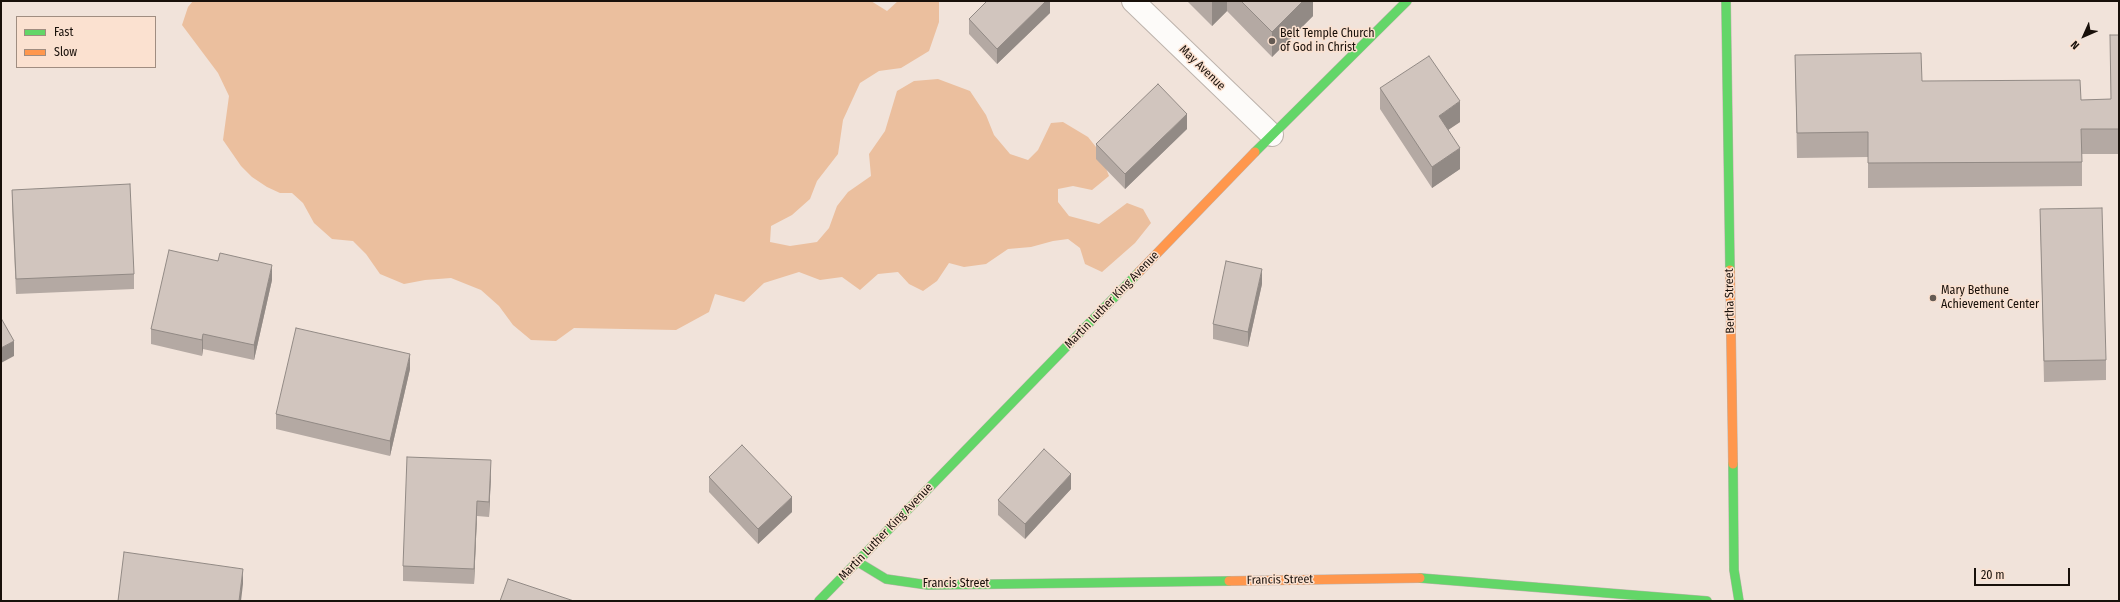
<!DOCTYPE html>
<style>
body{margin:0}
#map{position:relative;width:2120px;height:602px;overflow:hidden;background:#f1e3da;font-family:"Fira Sans Condensed",sans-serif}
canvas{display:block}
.frame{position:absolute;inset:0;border:2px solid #18100a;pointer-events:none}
.legend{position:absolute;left:16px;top:16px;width:140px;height:52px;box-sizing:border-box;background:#fbe1d0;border:1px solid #a08d81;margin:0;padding:5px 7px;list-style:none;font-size:12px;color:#18100a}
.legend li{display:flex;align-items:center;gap:8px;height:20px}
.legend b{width:20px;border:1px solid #a08d81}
.north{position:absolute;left:2064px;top:16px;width:40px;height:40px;-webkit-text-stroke:3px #fbe1d0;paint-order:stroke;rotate:225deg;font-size:11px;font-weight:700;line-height:16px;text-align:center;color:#18100a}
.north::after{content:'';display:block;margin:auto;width:14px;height:18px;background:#18100a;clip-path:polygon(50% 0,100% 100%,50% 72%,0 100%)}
.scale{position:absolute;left:1974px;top:568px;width:96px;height:18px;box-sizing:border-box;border:2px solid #18100a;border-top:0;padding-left:5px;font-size:12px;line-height:14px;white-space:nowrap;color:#18100a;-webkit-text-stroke:3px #fbe1d0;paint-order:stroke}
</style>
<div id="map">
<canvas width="2120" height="602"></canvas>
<div class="frame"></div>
<ul class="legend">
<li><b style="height:5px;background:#63d668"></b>Fast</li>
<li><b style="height:5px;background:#ff974d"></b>Slow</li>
</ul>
<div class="north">N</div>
<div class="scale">20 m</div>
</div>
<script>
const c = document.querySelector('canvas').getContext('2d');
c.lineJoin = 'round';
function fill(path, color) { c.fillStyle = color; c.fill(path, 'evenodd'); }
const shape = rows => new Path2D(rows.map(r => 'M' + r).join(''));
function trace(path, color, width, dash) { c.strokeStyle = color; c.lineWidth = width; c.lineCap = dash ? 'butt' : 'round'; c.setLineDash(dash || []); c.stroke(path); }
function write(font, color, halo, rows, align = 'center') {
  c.font = font + ' "Fira Sans Condensed",sans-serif'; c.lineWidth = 3; c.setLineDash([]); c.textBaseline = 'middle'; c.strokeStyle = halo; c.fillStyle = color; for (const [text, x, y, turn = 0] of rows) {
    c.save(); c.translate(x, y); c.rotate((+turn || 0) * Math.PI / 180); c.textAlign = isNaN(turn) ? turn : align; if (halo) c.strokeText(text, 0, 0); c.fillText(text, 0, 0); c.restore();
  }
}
fill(shape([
 [193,1,871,1,887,11,898,1,939,1,939,22,929,51,901,68,879,71,860,83,843,120,838,154,817,181,810,199,792,215,771,226,770,242,790,246,817,242,829,228,837,206,848,192,871,176,869,154,885,131,897,91,914,81,938,79,970,91,986,115,994,135,1010,154,1028,160,1038,150,1051,123,1063,122,1088,137,1100,152,1109,176,1092,190,1073,186,1058,189,1058,202,1069,216,1099,224,1127,203,1143,209,1151,223,1135,243,1102,272,1085,264,1080,248,1068,239,1053,241,1031,247,1008,249,986,264,964,267,949,263,937,281,923,291,909,284,898,272,878,274,860,290,842,277,820,280,799,272,764,283,744,302,715,294,709,312,676,330,574,328,556,341,531,340,513,325,499,306,481,290,451,278,425,280,404,284,380,274,366,254,353,241,332,239,314,223,303,203,292,193,280,193,267,187,252,177,241,166,223,140,229,96,218,73,182,25,188,7]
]), '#ebbf9e');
const street = shape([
 [1133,1,1272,135]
]);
const fast = shape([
 [1726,1,1730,270],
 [1255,152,1407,1],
 [1733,464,1734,570,1739,601],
 [858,562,886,579,928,585,1229,581],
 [1420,578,1707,601],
 [819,601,1139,272]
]);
const slow = shape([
 [1730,270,1733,464],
 [1139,272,1255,152],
 [1229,581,1420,578]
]);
trace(street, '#bdb3ac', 24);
trace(fast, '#bdb3ac', 10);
trace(slow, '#bdb3ac', 10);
trace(street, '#fdfbf9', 22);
trace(fast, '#63d668', 9);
trace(slow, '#ff974d', 9);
fill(shape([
 [1050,1,1050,13,997,64,969,34,969,19],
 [1187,1,1313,1,1313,16,1272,57,1227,11,1212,26],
 [2110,35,2119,35,2119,154,2082,154,2082,186,1868,188,1868,157,1797,158,1795,55,1922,81,2081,100,2111,99],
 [1380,88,1460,122,1448,130,1460,169,1432,188,1380,109],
 [1187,129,1125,189,1096,159,1096,144],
 [12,190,134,274,134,289,16,294,12,205],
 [2040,209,2106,360,2106,380,2044,382],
 [272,280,254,360,203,349,202,356,151,344,151,329],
 [1262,284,1248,347,1213,339,1213,324],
 [410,369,390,456,276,429,276,414],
 [491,475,489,517,477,516,474,584,403,581,403,566],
 [709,477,792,512,758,544,709,492],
 [1071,489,1025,539,998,515,998,500]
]), '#b4a9a3');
fill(shape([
 [1046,1,1050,1,1050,13,997,64,997,49],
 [1212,1,1227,1,1227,11,1212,26],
 [1303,1,1313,1,1313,16,1272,57,1272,32],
 [1460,101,1460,122,1439,136,1439,116],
 [1187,114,1187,129,1125,189,1125,174],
 [1460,148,1460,169,1432,188,1432,167],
 [272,265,272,280,254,360,254,345],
 [1262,269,1262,284,1248,347,1248,332],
 [203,334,203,349,202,356,202,340],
 [14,341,14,356,1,363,1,348],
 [410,354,410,369,390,456,390,441],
 [491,460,491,475,489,517,489,502],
 [1071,474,1071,489,1025,539,1025,524],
 [792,497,792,512,758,544,758,529],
 [477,501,477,516,474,584,474,569],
 [243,569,243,584,241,601,239,601]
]), '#928a85');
const building = shape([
 [987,1,1046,1,997,49,969,19,987,1],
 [1241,1,1303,1,1272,32,1241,1],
 [2110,35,2119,35,2119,129,2081,129,2082,162,1868,163,1868,132,1797,133,1795,55,1921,53,1922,81,2080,80,2081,100,2111,99,2110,35],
 [1429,56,1460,101,1439,116,1460,148,1432,167,1380,88,1429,56],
 [1158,84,1187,114,1125,174,1096,144,1158,84],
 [130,184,134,274,16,279,12,190,130,184],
 [2102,208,2106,360,2044,361,2040,209,2102,208],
 [169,250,218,261,220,253,272,265,254,345,203,334,202,340,151,329,169,250],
 [1226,261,1262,269,1248,332,1213,324,1226,261],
 [1,318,14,341,1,348,1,318],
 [296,328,410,354,390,441,276,414,296,328],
 [742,445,792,497,758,529,709,477,742,445],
 [1044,449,1071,474,1025,524,998,500,1044,449],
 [407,457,491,460,489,502,477,501,474,569,403,566,407,457],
 [124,552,243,569,239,601,118,601,124,552],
 [508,579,574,601,500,601,508,579]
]);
fill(building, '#d1c5be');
trace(building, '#928a85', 1);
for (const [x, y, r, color] of [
 [1272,41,4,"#645a53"],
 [1933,298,4,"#645a53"]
]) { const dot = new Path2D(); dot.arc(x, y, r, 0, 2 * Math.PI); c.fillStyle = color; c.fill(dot); trace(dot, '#fbe1d0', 1.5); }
write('12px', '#18100a', '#fbe1d0', [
 ["Belt Temple Church",1280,34],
 ["of God in Christ",1280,48],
 ["Mary Bethune",1941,291],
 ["Achievement Center",1941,305]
], 'left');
write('12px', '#18100a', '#fbe1d0', [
 ["May Avenue",1202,68,44],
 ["Martin Luther King Avenue",1112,300,-46],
 ["Bertha Street",1730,301,-91],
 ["Martin Luther King Avenue",886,532,-46],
 ["Francis Street",1280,580,-1],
 ["Francis Street",956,584]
]);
</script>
